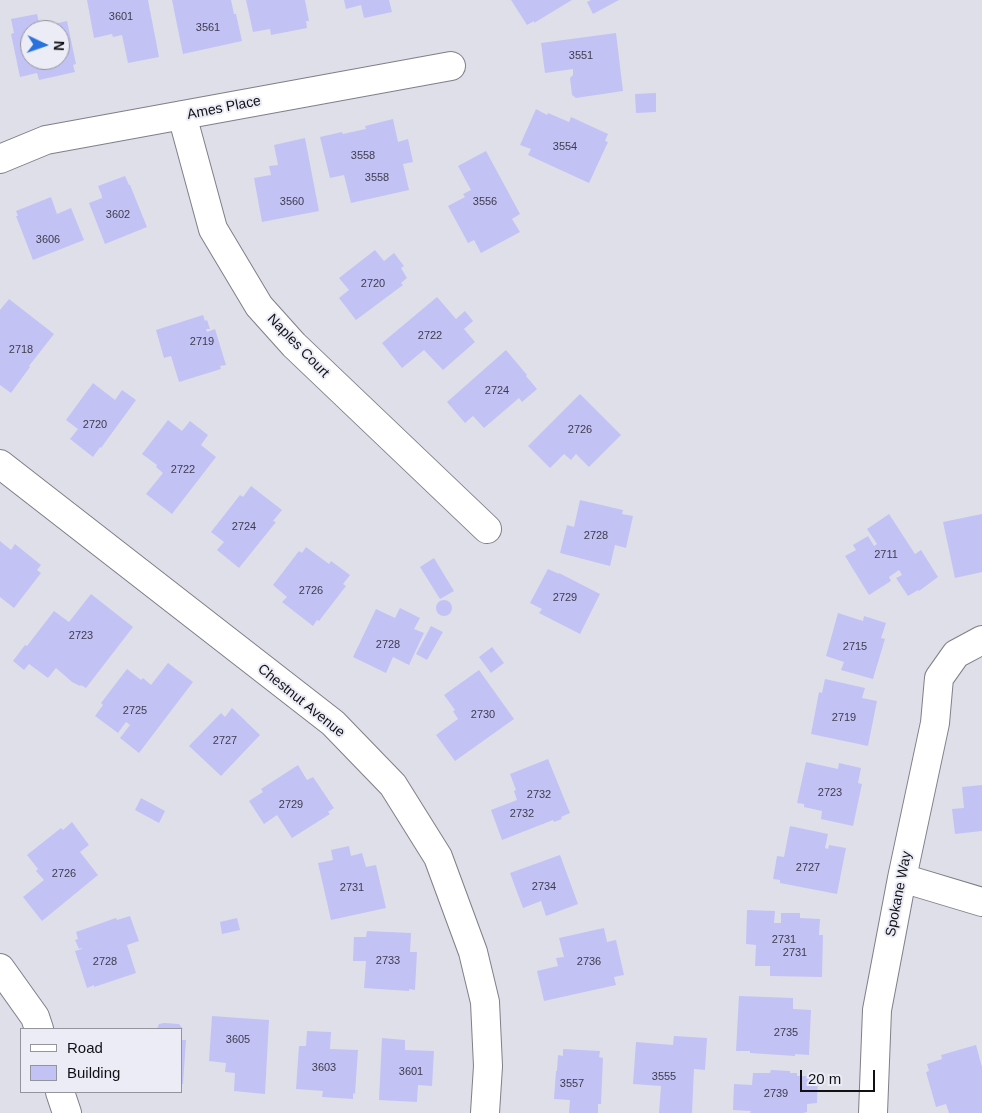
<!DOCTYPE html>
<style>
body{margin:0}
#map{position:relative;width:982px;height:1113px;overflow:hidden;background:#dfdfea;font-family:Arial,sans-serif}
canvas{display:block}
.legend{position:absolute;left:20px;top:1028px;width:162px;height:65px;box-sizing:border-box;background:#ececf7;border:1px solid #94949d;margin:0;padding:6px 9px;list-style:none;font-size:15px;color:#111115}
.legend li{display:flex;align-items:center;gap:10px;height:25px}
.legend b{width:25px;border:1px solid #94949d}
.north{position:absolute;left:20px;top:20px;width:50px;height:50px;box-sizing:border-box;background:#ececf7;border:1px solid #94949d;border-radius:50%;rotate:93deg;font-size:14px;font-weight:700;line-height:20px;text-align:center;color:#111115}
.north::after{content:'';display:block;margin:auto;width:18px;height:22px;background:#2772dd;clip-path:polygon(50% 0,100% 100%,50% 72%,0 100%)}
.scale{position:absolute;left:800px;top:1070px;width:75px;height:22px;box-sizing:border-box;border:2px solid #111115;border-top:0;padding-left:6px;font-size:15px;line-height:18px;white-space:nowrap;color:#111115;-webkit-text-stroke:4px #ececf7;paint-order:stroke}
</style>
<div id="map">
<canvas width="982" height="1113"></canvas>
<ul class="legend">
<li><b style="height:6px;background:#fff"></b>Road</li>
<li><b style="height:14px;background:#c3c2f5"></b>Building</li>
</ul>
<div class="north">N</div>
<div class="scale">20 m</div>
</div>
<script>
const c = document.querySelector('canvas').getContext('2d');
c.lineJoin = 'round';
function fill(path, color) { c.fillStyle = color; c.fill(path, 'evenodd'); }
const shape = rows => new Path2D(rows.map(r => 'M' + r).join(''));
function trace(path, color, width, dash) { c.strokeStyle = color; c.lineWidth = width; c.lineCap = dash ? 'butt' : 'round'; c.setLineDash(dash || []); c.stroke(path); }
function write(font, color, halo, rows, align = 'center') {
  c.font = font + ' Arial,sans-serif'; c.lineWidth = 4; c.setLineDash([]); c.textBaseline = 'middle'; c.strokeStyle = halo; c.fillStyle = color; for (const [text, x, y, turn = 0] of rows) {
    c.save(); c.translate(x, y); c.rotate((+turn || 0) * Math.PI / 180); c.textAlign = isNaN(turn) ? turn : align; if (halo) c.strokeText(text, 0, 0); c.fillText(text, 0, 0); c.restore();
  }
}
fill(shape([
 [87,0,148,0,159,57,128,63,122,35,113,37,112,34,94,38],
 [172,0,231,0,234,14,236,14,242,41,183,54],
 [246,0,305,0,309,21,306,21,307,28,271,35,270,29,253,32],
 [344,0,389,0,392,12,364,18,361,5,346,9],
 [511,0,572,0,534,23,534,21,527,25],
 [591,0,619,0,593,14,587,2],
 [37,14,40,27,67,21,76,64,73,65,75,72,39,80,37,73,20,77,11,34,14,33,11,19],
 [30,30,60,30,60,60,30,60],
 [616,33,623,91,576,98,572,95,570,78,573,75,573,69,545,73,541,43],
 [656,93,656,112,636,113,635,94],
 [536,109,547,115,548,113,569,122,571,117,608,134,605,141,608,142,589,183,528,155,531,149,520,145],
 [393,119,398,142,408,139,413,162,403,164,409,190,351,203,344,175,330,178,320,137,342,132,343,134,366,129,365,126],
 [305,138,319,211,262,222,254,178,271,175,269,166,278,165,274,145],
 [486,151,520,214,512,219,520,232,481,253,474,240,468,243,448,206,465,197,463,194,471,190,458,166],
 [125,176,129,185,130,185,147,227,105,244,89,203,102,198,102,196,98,186],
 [51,197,57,214,71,208,84,240,33,260,16,216,18,216,16,211],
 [375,250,384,261,394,253,404,266,401,268,407,278,401,283,403,285,356,320,339,298,349,290,339,278],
 [437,297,456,319,465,311,473,321,464,329,475,342,443,370,424,350,402,368,382,343],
 [9,299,54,334,29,366,30,367,11,393,0,385,0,310],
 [203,315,205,321,207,320,210,329,206,329,207,332,215,329,226,365,220,366,221,369,179,382,171,356,164,358,156,330],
 [506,350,527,375,526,376,537,389,522,402,519,398,484,428,473,416,465,423,447,402],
 [93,383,115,400,122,390,136,400,101,448,100,447,93,457,70,439,78,429,66,420],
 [580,394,621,435,589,467,576,454,571,460,564,454,550,468,528,446],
 [168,420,182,431,190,421,208,435,201,445,216,457,172,514,146,494,163,473,156,467,157,465,142,454],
 [251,486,282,510,273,521,276,522,239,568,217,550,224,542,211,532,240,495,243,497],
 [580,500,623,510,622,514,633,516,626,548,615,545,610,566,560,553,567,525,574,527],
 [889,514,915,554,921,550,938,577,919,591,918,590,908,596,896,578,902,575,899,570,889,577,891,581,869,595,845,556,856,550,853,545,868,536,874,546,877,544,867,529],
 [982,514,982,572,955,578,943,522],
 [0,541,11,550,15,544,41,565,37,570,41,573,14,608,0,597],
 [306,547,329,564,331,561,350,575,343,584,346,586,319,621,317,620,313,626,282,602,287,597,273,585,299,551,302,553],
 [434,558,454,591,440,599,420,567],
 [548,569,559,574,559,573,600,594,580,634,539,613,542,609,530,603],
 [91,594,133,627,86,688,81,685,80,686,72,682,56,668,48,678,29,664,24,670,13,661,25,645,27,646,54,611,69,622],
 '436 608a8 8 0 1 1 16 0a8 8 0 1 1-16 0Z',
 [400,608,420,618,414,629,424,633,409,665,393,657,386,673,353,657,376,609,395,618],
 [838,613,863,621,864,616,886,623,881,638,885,639,873,679,841,670,844,662,826,656],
 [431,626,443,632,427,660,416,654],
 [492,647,504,663,491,673,479,657],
 [168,663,193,682,139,753,120,738,130,725,126,722,118,733,95,716,103,705,101,703,127,669,141,680,143,678,151,685],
 [479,670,514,719,455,761,436,735,458,719,453,711,455,710,444,695],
 [825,679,865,688,862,698,877,701,868,746,811,734,819,692,822,693],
 [232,708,260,735,221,776,189,746,221,713,225,717],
 [548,759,570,813,561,817,562,819,554,822,553,820,502,840,491,810,517,800,514,791,516,790,510,774],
 [806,762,838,769,839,763,861,768,858,783,862,784,853,826,821,819,822,811,804,807,804,804,797,803],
 [298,765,307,780,313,777,334,808,328,812,330,814,292,838,277,815,264,824,249,801,263,792,261,789],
 [982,785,982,831,955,834,952,809,964,808,962,787],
 [141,798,165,811,159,823,135,810],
 [72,822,89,845,80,852,98,875,42,921,23,897,44,880,36,871,38,869,27,855,61,828,63,830],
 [790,826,828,834,825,848,828,849,829,845,846,848,837,894,780,883,780,880,773,879,777,856,784,857],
 [349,846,351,856,362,853,366,867,376,865,386,908,331,920,318,863,333,860,331,850],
 [560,855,578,904,546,916,541,901,523,908,510,873],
 [747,910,775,911,774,923,781,923,781,913,800,913,800,918,820,919,819,935,823,935,822,977,770,976,770,966,755,966,756,945,746,944],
 [130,916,139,941,127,945,136,973,94,987,94,985,87,988,75,951,82,949,82,948,79,949,75,940,78,939,76,932,116,918,117,920],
 [237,918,240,930,222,934,220,922],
 [604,928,607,942,616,940,624,975,614,977,616,985,544,1001,537,971,558,966,556,958,564,957,559,938],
 [367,931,411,933,410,952,417,952,415,990,409,989,409,991,364,988,366,961,353,961,354,937,366,937],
 [739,996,793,998,793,1009,811,1010,809,1055,795,1054,795,1056,750,1053,750,1051,736,1051],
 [212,1016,269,1020,265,1094,234,1091,235,1073,225,1072,226,1063,209,1061],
 [164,1023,179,1024,183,1029,157,1029,159,1024],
 [307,1031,331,1032,330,1049,358,1050,355,1094,353,1093,353,1099,322,1097,323,1091,296,1089,299,1046,306,1046],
 [674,1036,707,1038,705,1070,694,1069,692,1113,659,1113,661,1086,633,1084,636,1042,673,1045],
 [382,1038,405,1040,405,1050,434,1051,432,1086,418,1085,417,1102,379,1100],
 [181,1040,186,1040,183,1084,181,1084],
 [976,1045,982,1067,982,1113,949,1113,946,1104,936,1107,926,1072,929,1071,927,1064,942,1059,941,1055],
 [563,1049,600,1051,599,1057,603,1058,601,1104,598,1104,598,1113,569,1113,570,1100,554,1099,556,1071,557,1071,558,1055,563,1056],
 [771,1070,790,1071,790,1073,797,1073,797,1076,818,1076,817,1103,807,1104,807,1112,803,1113,750,1113,751,1111,733,1110,734,1084,752,1085,753,1073,770,1073]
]), '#c3c2f5');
const minor = shape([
 [182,115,213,229,259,306,294,345,487,529],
 [0,159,46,140,451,66],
 [0,464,333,723,393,785,438,857,473,952,485,1002,488,1066,485,1113],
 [902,878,982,902],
 [0,968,35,1017,39,1029],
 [60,1092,67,1113],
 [873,1113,877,1010,902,878,935,723,939,678,956,654,982,640]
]);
trace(minor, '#7f7f89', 30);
trace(minor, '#fff', 28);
write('11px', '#3e3d4d', null, [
 ["3601",121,17],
 ["3561",208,28],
 ["3551",581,56],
 ["3554",565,147],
 ["3558",363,156],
 ["3558",377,178],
 ["3560",292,202],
 ["3556",485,202],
 ["3602",118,215],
 ["3606",48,240],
 ["2720",373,284],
 ["2722",430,336],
 ["2719",202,342],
 ["2718",21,350],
 ["2724",497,391],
 ["2720",95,425],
 ["2726",580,430],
 ["2722",183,470],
 ["2724",244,527],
 ["2728",596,536],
 ["2711",886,555],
 ["2726",311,591],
 ["2729",565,598],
 ["2723",81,636],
 ["2728",388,645],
 ["2715",855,647],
 ["2725",135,711],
 ["2730",483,715],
 ["2719",844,718],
 ["2727",225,741],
 ["2723",830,793],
 ["2732",539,795],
 ["2729",291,805],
 ["2732",522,814],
 ["2727",808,868],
 ["2726",64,874],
 ["2734",544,887],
 ["2731",352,888],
 ["2731",784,940],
 ["2731",795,953],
 ["2733",388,961],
 ["2728",105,962],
 ["2736",589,962],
 ["2735",786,1033],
 ["3605",238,1040],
 ["3603",324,1068],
 ["3601",411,1072],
 ["3555",664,1077],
 ["3557",572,1084],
 ["2739",776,1094]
]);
write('14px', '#111115', '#ececf7', [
 ["Ames Place",224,108,-11],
 ["Naples Court",298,346,46],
 ["Chestnut Avenue",301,701,39],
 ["Spokane Way",899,894,-79]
]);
</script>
